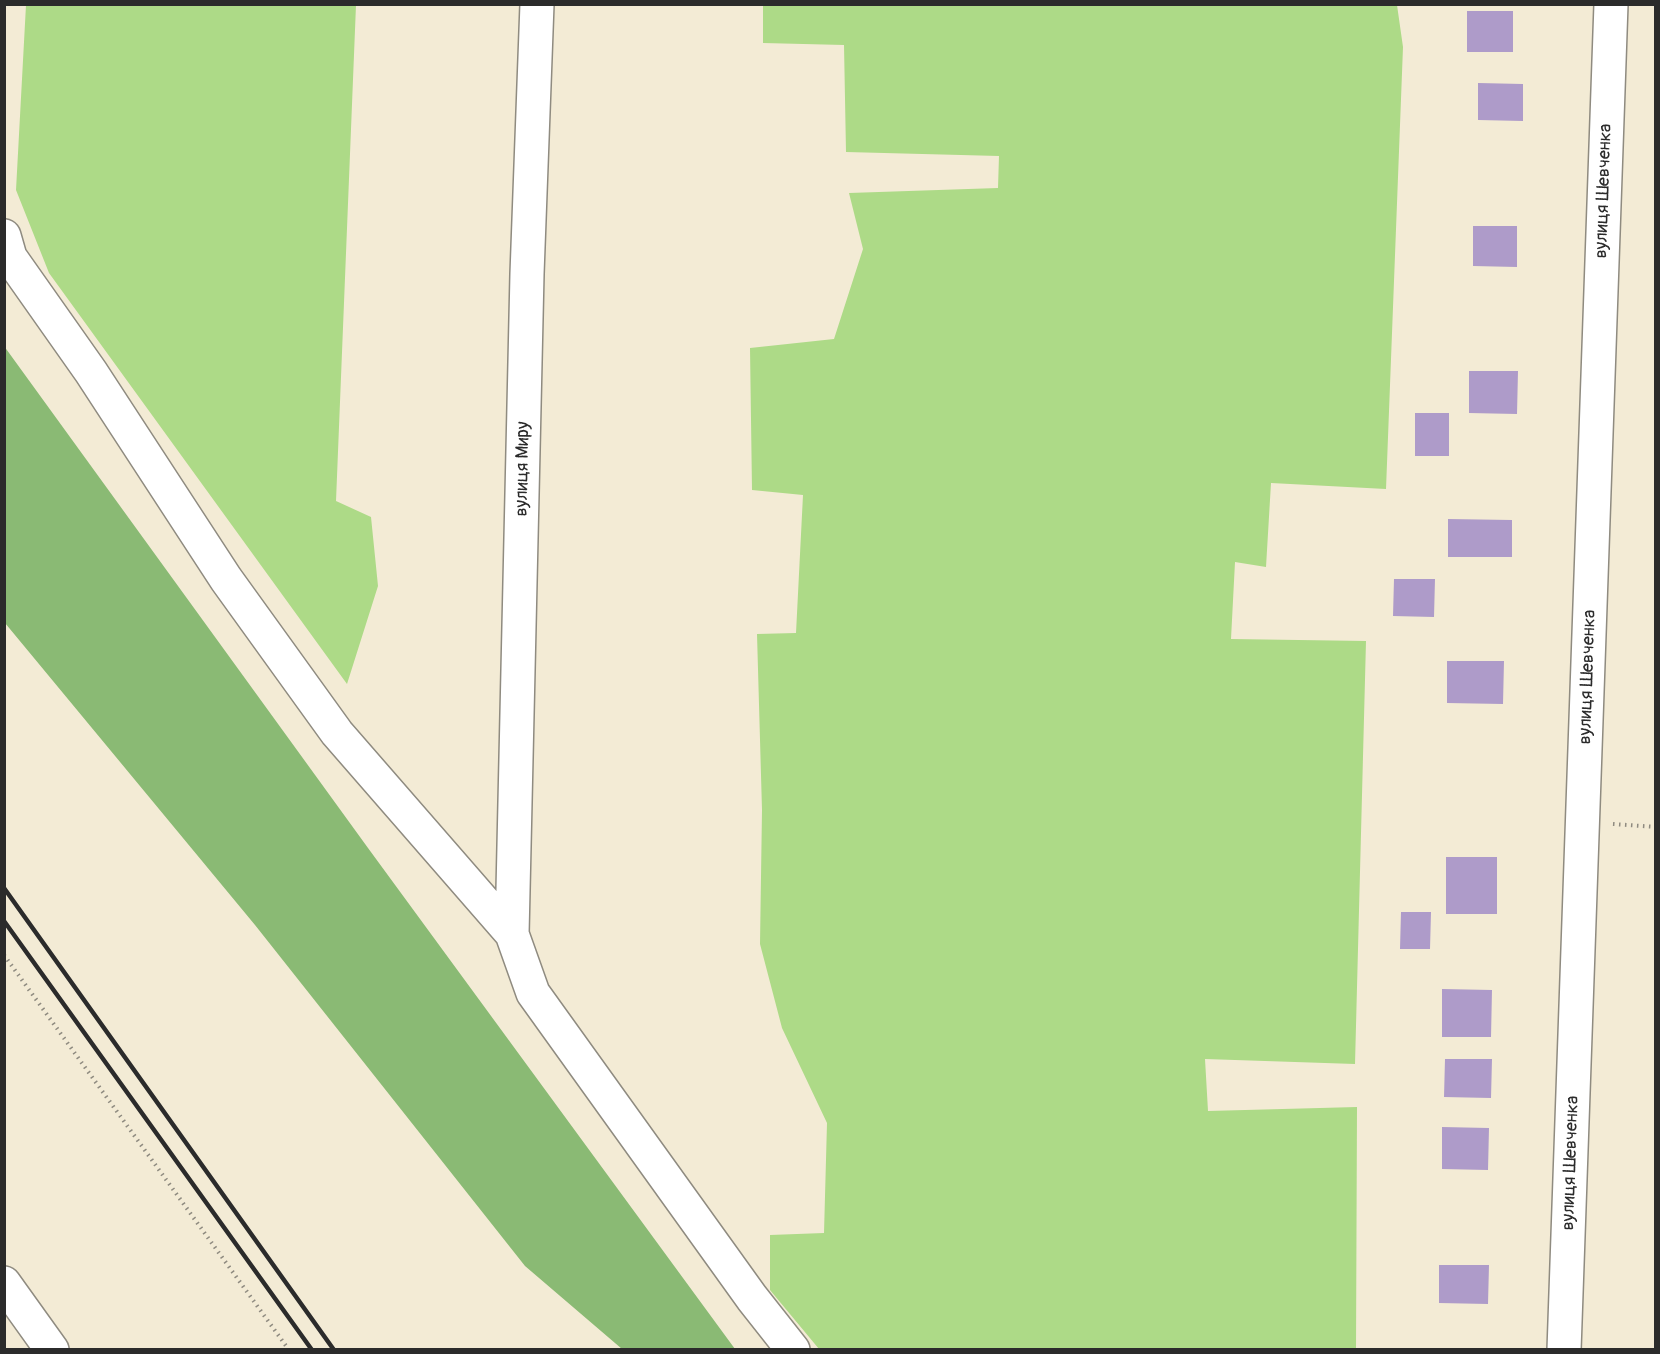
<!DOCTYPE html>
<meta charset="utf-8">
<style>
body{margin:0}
#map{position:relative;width:1660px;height:1354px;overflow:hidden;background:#f3ebd5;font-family:Pangolin,sans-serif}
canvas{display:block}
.frame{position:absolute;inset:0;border:6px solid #2b2b2b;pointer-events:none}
</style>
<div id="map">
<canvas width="1660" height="1354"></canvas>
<div class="frame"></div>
</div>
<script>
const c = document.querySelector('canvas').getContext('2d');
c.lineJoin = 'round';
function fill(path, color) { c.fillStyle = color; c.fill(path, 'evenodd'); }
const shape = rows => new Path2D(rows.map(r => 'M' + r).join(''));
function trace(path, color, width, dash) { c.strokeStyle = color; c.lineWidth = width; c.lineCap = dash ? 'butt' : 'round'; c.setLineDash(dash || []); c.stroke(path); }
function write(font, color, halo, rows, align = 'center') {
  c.font = font + ' Pangolin,sans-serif'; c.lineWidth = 5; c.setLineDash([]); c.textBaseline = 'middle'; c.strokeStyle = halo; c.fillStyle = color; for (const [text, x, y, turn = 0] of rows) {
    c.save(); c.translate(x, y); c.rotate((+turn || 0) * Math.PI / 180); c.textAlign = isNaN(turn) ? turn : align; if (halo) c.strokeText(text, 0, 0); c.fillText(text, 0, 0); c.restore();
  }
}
fill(shape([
 [26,5,356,5,336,501,371,517,378,586,347,684,49,273,16,190],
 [763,5,1397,5,1403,47,1386,489,1271,483,1266,567,1235,562,1231,639,1366,641,1355,1064,1205,1059,1208,1111,1357,1107,1356,1349,819,1349,770,1290,770,1235,824,1233,827,1123,782,1028,760,944,762,810,757,634,796,633,803,495,752,490,750,348,834,339,863,249,849,193,998,188,999,156,846,152,844,45,763,43]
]), '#adda87');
fill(shape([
 [4,346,368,848,735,1349,622,1349,525,1266,255,925,5,623]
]), '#8aba74');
fill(shape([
 [1467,11,1513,11,1513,52,1467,52],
 [1478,83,1523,84,1523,121,1478,120],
 [1473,226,1517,226,1517,267,1473,266],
 [1469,371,1518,371,1517,414,1469,413],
 [1415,413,1449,413,1449,456,1415,456],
 [1448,519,1512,520,1512,557,1448,557],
 [1394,579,1435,579,1434,617,1393,616],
 [1447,661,1504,661,1503,704,1447,703],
 [1446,857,1497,857,1497,914,1446,914],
 [1401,912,1431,912,1430,949,1400,949],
 [1442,989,1492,990,1491,1037,1442,1037],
 [1445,1059,1492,1059,1491,1098,1444,1097],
 [1442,1127,1489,1128,1488,1170,1442,1169],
 [1439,1265,1489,1265,1488,1304,1439,1303]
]), '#ae9bc9');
const street = shape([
 [4,236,10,257,91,372,226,579,337,733,512,934,533,993,752,1298,793,1350],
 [512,934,527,274,537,4],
 [1564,1350,1611,4]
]);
const secondary = shape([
 [4,1283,52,1350]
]);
trace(street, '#8f8b80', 36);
trace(secondary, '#8f8b80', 36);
trace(shape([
 [1613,824,1656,827],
 [4,955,289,1350]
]), '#8f8b80', 4, [1.5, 4.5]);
trace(street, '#fff', 33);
trace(secondary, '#fff', 33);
trace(shape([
 [4,888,334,1350],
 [4,921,312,1350]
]), '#2b2b2b', 4.5);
write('18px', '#2b2b2b', '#fff', [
 ["вулиця Шевченка",1604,191,-88],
 ["вулиця Миру",523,469,-89],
 ["вулиця Шевченка",1588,677,-88],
 ["вулиця Шевченка",1571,1163,-88]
]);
</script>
